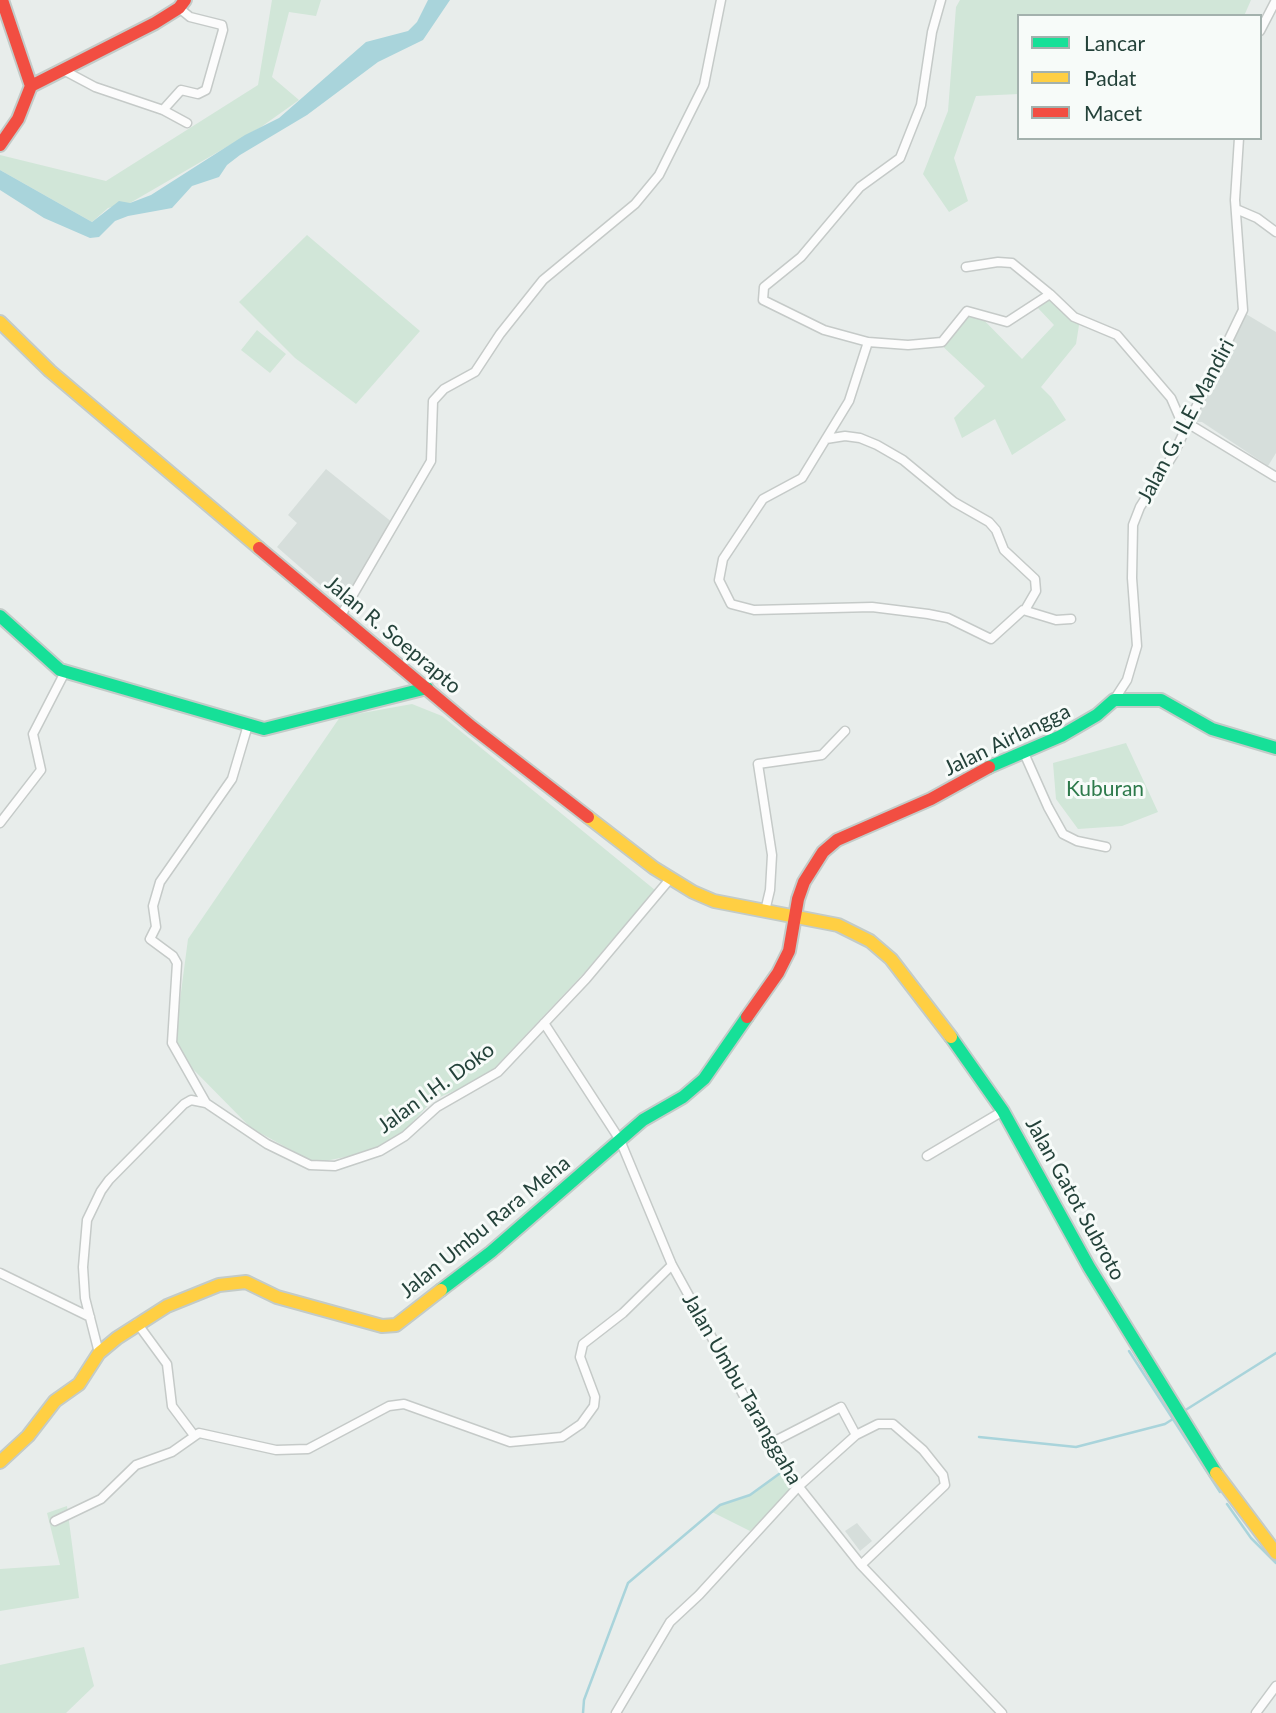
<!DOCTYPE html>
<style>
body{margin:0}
#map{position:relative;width:1276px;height:1713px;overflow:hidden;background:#e8edeb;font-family:Lato,sans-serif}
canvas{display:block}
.legend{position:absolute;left:1017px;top:14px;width:245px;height:126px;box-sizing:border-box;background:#f7fbf9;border:2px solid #a3b1ad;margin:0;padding:9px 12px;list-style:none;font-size:21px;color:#24423a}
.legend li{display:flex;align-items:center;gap:14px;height:35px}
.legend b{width:35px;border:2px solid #a3b1ad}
</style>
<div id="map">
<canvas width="1276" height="1713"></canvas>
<ul class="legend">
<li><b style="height:9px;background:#16e098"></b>Lancar</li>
<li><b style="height:9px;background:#ffcf43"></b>Padat</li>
<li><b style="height:9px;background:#f24e42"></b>Macet</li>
</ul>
</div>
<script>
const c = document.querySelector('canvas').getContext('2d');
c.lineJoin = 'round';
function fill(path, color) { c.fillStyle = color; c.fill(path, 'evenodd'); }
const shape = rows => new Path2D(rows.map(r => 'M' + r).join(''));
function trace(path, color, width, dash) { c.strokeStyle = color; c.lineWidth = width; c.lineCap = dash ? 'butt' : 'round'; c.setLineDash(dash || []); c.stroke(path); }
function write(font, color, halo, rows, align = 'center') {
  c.font = font + ' Lato,sans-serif'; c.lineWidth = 6; c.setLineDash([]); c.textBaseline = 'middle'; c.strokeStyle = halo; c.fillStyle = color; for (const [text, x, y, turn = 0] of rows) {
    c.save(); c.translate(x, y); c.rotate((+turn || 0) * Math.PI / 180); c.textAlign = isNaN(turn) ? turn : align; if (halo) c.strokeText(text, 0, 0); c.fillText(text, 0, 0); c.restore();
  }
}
fill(shape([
 [1241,311,1276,332,1276,453,1268,466,1202,422,1185,421],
 [326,469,393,523,341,603,277,547,297,523,288,515],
 [857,1523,872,1541,860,1551,845,1531]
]), '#d6dedb');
fill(shape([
 [272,0,321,0,316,16,289,12,272,77,299,100,261,127,130,203,108,208,92,222,0,170,0,155,106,181,258,85],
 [960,0,1251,0,1244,16,1019,16,1019,94,976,96,954,158,968,201,949,212,923,174,948,111,956,7],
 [307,235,420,331,356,404,295,358,239,302],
 [1050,300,1080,319,1076,344,1041,387,1051,397,1066,420,1012,455,995,419,962,438,954,418,985,386,938,342,974,310,1022,359,1054,325,1037,307],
 [257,330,286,354,270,373,241,350],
 [412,704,442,716,655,890,585,972,485,1078,433,1100,396,1140,360,1154,315,1163,251,1128,181,1057,175,1038,188,939,340,717],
 [1126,743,1158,812,1122,826,1078,829,1056,799,1053,763],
 [784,1470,797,1486,750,1531,712,1512,720,1505,750,1495],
 [67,1506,79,1598,0,1611,0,1569,60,1565,47,1513],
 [84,1647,94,1686,66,1713,0,1713,0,1665]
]), '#d1e6d8');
fill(shape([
 [428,0,450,0,423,40,378,62,307,115,240,155,227,165,219,177,192,186,172,208,128,216,115,221,99,237,90,238,44,218,0,190,0,170,92,222,119,201,130,203,151,195,245,135,279,118,366,42,408,31,417,22]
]), '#a9d4db');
trace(shape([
 [1129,1351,1220,1492],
 [1184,1411,1276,1353],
 [979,1437,1076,1447,1165,1424,1176,1417],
 [1227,1504,1251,1538,1276,1563],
 [583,1713,584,1700,628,1583,720,1505,750,1495,790,1466]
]), '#a9d4db', 2.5);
const street = shape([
 [941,0,932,32,921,105,900,158,860,187,801,257,764,287,763,300,824,330,868,342,908,345,942,342,967,311,1007,322,1050,294,1074,317,1117,335,1171,398,1185,430],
 [1260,31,1276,0],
 [65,71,95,87,163,110,187,123],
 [163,110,181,90,198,94,206,90,223,30,222,25,190,17,179,8],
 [1236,209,1257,218,1276,232],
 [966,267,998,262,1012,263,1050,294],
 [868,342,849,401,802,478,763,499,723,559,719,580,731,604,754,610,872,607,928,614,948,618,991,639,1023,610,1056,620,1071,619],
 [1189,424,1276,477],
 [826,439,845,436,860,438,877,445,903,460,954,502,989,522,996,530,1004,550,1035,579,1036,591,1025,610],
 [340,617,431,461,433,401,444,389,475,372,500,334,543,280,635,204,659,175,704,85,721,0],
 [1114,700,1127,680,1137,646,1132,578,1133,525,1140,507,1173,455,1243,310,1235,200,1239,138],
 [1024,753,1048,807,1063,834,1077,841,1106,847],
 [0,823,41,770,33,734,65,672],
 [765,911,770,890,772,855,758,764,822,755,845,731],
 [544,1023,620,1140,672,1265,783,1467,861,1565,1002,1713],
 [206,1103,172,1043,177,963,173,956,150,939,156,927,153,906,160,882,232,779,248,725],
 [927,1156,1003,1111],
 [0,1273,90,1317],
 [137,1323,167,1364,172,1406,193,1434],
 [99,1353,85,1298,83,1267,87,1220,101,1191,109,1180,184,1104,191,1100,206,1103,267,1144,310,1165,335,1166,380,1151,405,1136,437,1107,498,1072,586,979,670,879],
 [769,1444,841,1407,856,1435],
 [55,1521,101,1499,136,1465,172,1452,199,1433,276,1450,308,1449,389,1406,404,1404,510,1442,562,1437,581,1424,594,1406,595,1397,580,1357,583,1344,623,1313,672,1265],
 [616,1713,670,1622,699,1595,798,1487,856,1435,878,1424,893,1424,923,1450,943,1475,945,1485,861,1565],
 [1256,1713,1276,1686]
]);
const fast = shape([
 [0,616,60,670,264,729,427,688],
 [989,767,1061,736,1097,715,1114,700,1161,700,1212,729,1276,748],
 [951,1037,1003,1111,1089,1267,1216,1473],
 [441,1290,491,1252,643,1120,683,1097,704,1079,747,1017]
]);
const slow = shape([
 [0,322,50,371,259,548],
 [588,817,654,868,693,892,714,901,838,925,870,941,891,959,951,1037],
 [0,1462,28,1436,55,1401,79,1384,99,1353,117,1338,167,1306,219,1285,246,1282,277,1297,382,1326,396,1325,441,1290],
 [1216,1473,1276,1553]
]);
const jam = shape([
 [31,86,155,23,179,8,185,0],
 [0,145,18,119,31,86,2,0],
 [259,548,472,727,588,817],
 [747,1017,778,973,789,951,798,899,804,882,823,852,837,840,931,799,989,767]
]);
trace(street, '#c5cac8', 11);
trace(fast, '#c3cbc8', 16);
trace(slow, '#c3cbc8', 16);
trace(jam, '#c3cbc8', 16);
trace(street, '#fcfcfc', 8);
trace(fast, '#16e098', 12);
trace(slow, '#ffcf43', 12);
trace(jam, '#f24e42', 12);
write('21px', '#24423a', '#f7fbf9', [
 ["Jalan G. ILE Mandiri",1186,421,-62],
 ["Jalan R. Soeprapto",393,635,40],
 ["Jalan Airlangga",1007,740,-26],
 ["Jalan I.H. Doko",436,1088,-36],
 ["Jalan Gatot Subroto",1075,1199,61],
 ["Jalan Umbu Rara Meha",485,1227,-39],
 ["Jalan Umbu Taranggaha",742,1389,60]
]);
write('21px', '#2d7a4b', '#f7fbf9', [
 ["Kuburan",1105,789]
]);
</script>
